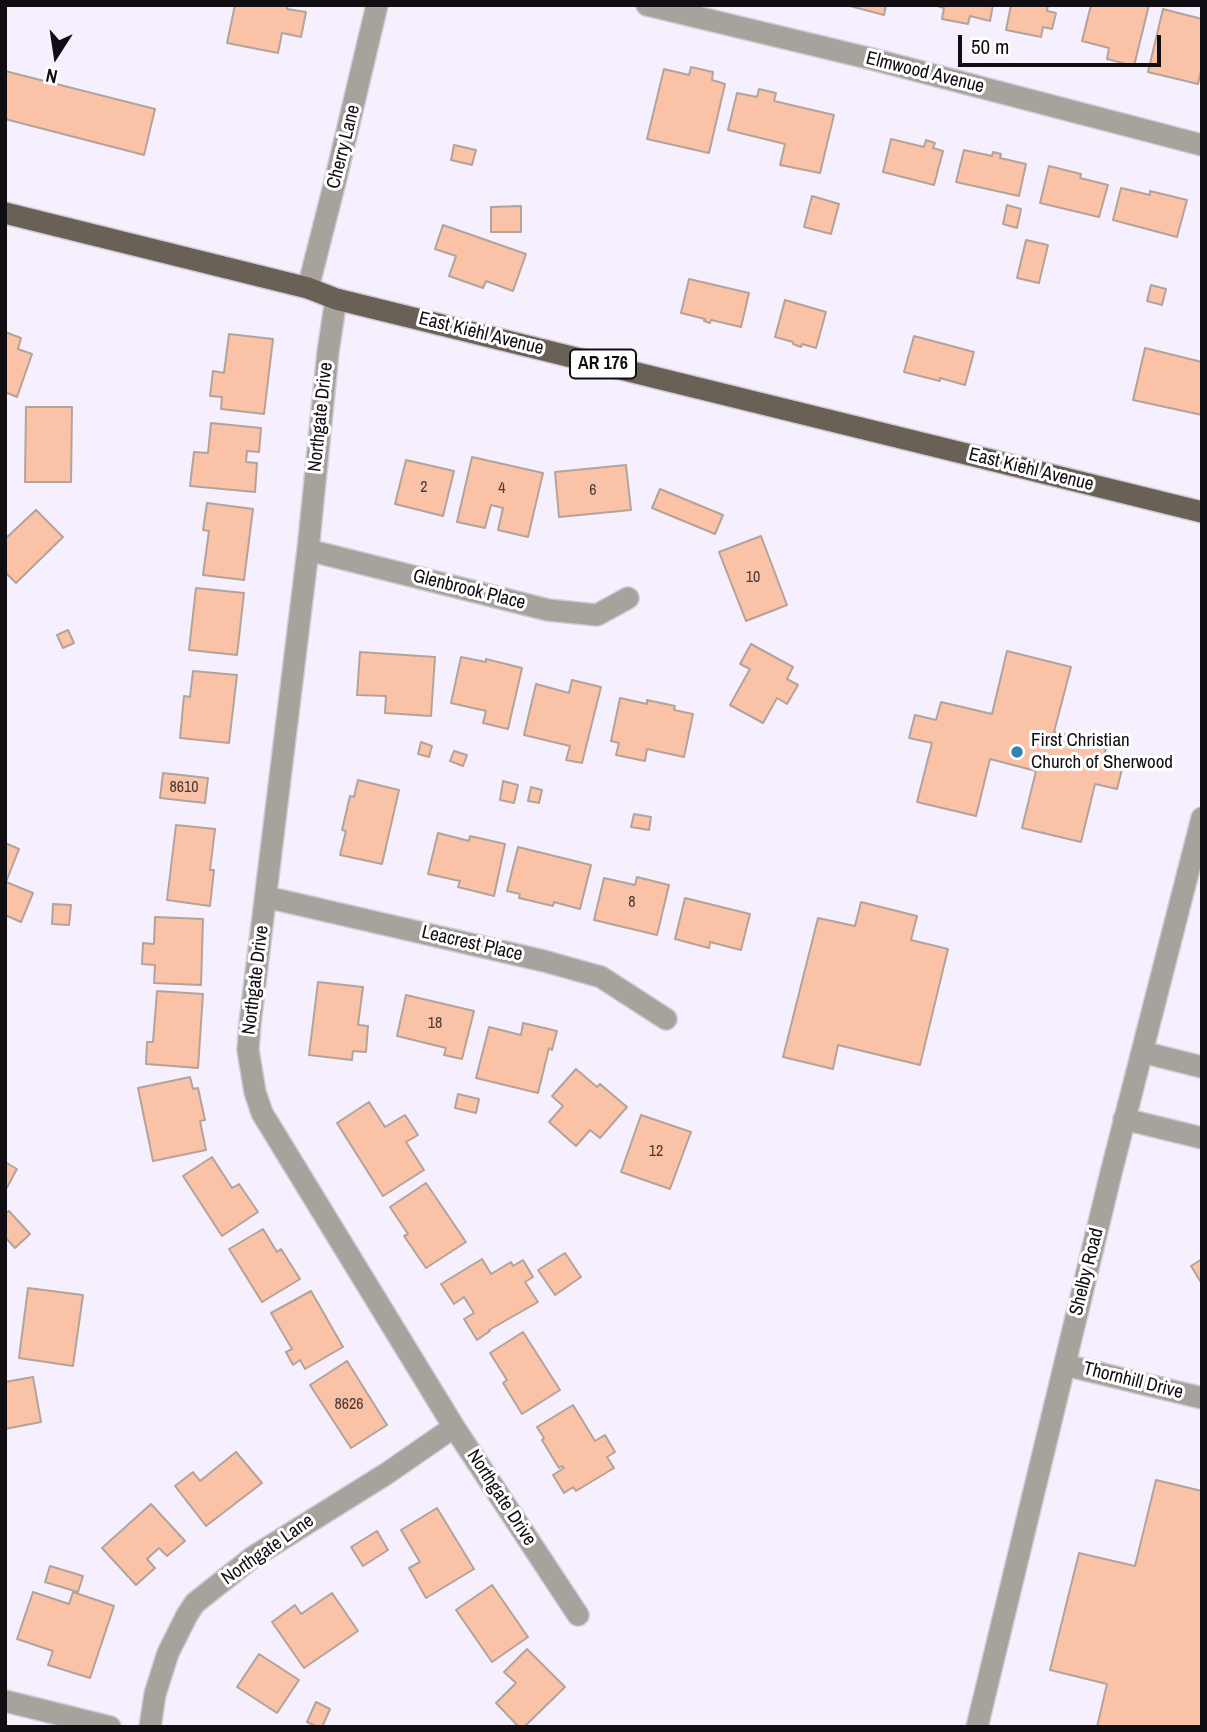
<!DOCTYPE html>
<style>
body{margin:0}
#map{position:relative;width:1207px;height:1732px;overflow:hidden;background:#f6effd;font-family:"Archivo Narrow",sans-serif}
canvas{display:block}
.frame{position:absolute;inset:0;border:7px solid #100d13;pointer-events:none}
.north{position:absolute;left:21px;top:21px;width:70px;height:70px;-webkit-text-stroke:5px #fff;paint-order:stroke;rotate:192deg;font-size:19px;font-weight:700;line-height:28px;text-align:center;color:#100d13}
.north::after{content:'';display:block;margin:auto;width:24px;height:32px;background:#100d13;clip-path:polygon(50% 0,100% 100%,50% 72%,0 100%)}
.scale{position:absolute;left:958px;top:35px;width:203px;height:32px;box-sizing:border-box;border:4px solid #100d13;border-top:0;padding-left:9px;font-size:21px;line-height:24px;white-space:nowrap;color:#100d13;-webkit-text-stroke:5px #fff;paint-order:stroke}
</style>
<div id="map">
<canvas width="1207" height="1732"></canvas>
<div class="frame"></div>
<div class="north">N</div>
<div class="scale">50 m</div>
</div>
<script>
const c = document.querySelector('canvas').getContext('2d');
c.lineJoin = 'round';
function fill(path, color) { c.fillStyle = color; c.fill(path, 'evenodd'); }
const shape = rows => new Path2D(rows.map(r => 'M' + r).join(''));
function trace(path, color, width, dash) { c.strokeStyle = color; c.lineWidth = width; c.lineCap = dash ? 'butt' : 'round'; c.setLineDash(dash || []); c.stroke(path); }
function write(font, color, halo, rows, align = 'center') {
  c.font = font + ' "Archivo Narrow",sans-serif'; c.lineWidth = 6; c.setLineDash([]); c.textBaseline = 'middle'; c.strokeStyle = halo; c.fillStyle = color; for (const [text, x, y, turn = 0] of rows) {
    c.save(); c.translate(x, y); c.rotate((+turn || 0) * Math.PI / 180); c.textAlign = isNaN(turn) ? turn : align; if (halo) c.strokeText(text, 0, 0); c.fillText(text, 0, 0); c.restore();
  }
}
const building = shape([
 [235,5,288,5,287,9,306,12,301,37,282,33,278,53,227,43,235,5],
 [846,5,886,5,884,15,846,5],
 [934,5,993,5,990,21,970,16,968,24,942,19,944,8,934,5],
 [1011,5,1048,5,1047,11,1056,13,1052,29,1043,27,1041,37,1006,30,1011,5],
 [1091,5,1149,5,1134,66,1107,59,1109,48,1082,41,1091,5],
 [1163,9,1202,19,1202,66,1198,84,1148,72,1163,9],
 [691,67,713,72,712,80,725,84,709,153,647,139,664,69,689,75,691,67],
 [5,71,155,109,144,155,5,119,5,71],
 [759,89,776,93,774,101,834,115,820,173,780,165,785,144,728,130,737,93,757,97,759,89],
 [891,139,924,147,926,140,935,143,933,148,943,151,934,185,883,172,891,139],
 [454,145,476,150,472,165,451,160,454,145],
 [964,150,992,156,993,152,1001,154,1000,158,1026,164,1019,196,956,182,964,150],
 [1049,166,1081,174,1080,178,1108,185,1099,217,1040,203,1049,166],
 [1121,188,1150,195,1150,191,1187,200,1177,237,1113,220,1121,188],
 [812,196,839,204,831,234,804,227,812,196],
 [1007,205,1021,209,1017,228,1003,224,1007,205],
 [521,206,521,232,491,232,491,207,521,206],
 [443,225,526,254,513,291,486,281,483,288,449,276,456,256,435,249,443,225],
 [1026,240,1048,245,1039,283,1017,278,1026,240],
 [689,279,749,293,741,327,711,320,710,323,704,321,705,319,681,313,689,279],
 [1151,285,1166,289,1162,305,1147,301,1151,285],
 [785,300,826,312,816,348,802,344,801,347,793,344,793,342,775,337,785,300],
 [5,332,21,338,18,349,32,354,17,397,5,392,5,332],
 [229,334,273,339,264,414,221,409,222,397,210,396,213,371,224,373,229,334],
 [914,336,974,352,965,385,940,378,940,381,904,372,914,336],
 [1145,348,1202,362,1202,415,1133,400,1145,348],
 [26,407,72,407,71,482,25,482,26,407],
 [211,423,261,428,259,452,247,451,246,462,257,463,255,492,190,486,194,452,208,453,211,423],
 [472,457,543,473,528,537,498,530,503,508,491,505,485,528,457,522,472,457],
 [406,460,454,471,443,516,395,504,406,460],
 [626,465,631,510,559,517,555,472,626,465],
 [660,489,723,515,715,534,652,508,660,489],
 [207,503,253,509,244,580,203,575,209,531,203,530,207,503],
 [36,510,63,537,16,583,5,572,5,539,36,510],
 [761,536,787,605,746,621,719,552,761,536],
 [196,588,244,593,237,655,189,650,196,588],
 [68,630,74,643,63,648,57,635,68,630],
 [751,644,793,667,787,679,798,685,787,704,777,698,763,723,730,705,750,669,740,664,751,644],
 [1007,651,1071,667,1054,732,1107,744,1102,765,1122,769,1117,789,1095,784,1081,842,1022,828,1036,771,990,759,976,816,917,802,932,743,909,738,915,715,936,720,941,702,992,714,1007,651],
 [360,652,435,657,431,716,385,713,386,696,357,695,360,652],
 [461,657,486,662,486,659,522,668,508,729,483,723,486,711,451,703,461,657],
 [193,671,237,675,229,743,180,738,184,696,190,697,193,671],
 [572,680,601,687,582,763,566,760,570,746,524,735,536,684,569,693,572,680],
 [620,698,647,704,647,700,675,706,674,710,693,714,684,757,647,749,645,761,616,755,619,743,611,741,620,698],
 [421,742,432,746,429,757,418,754,421,742],
 [454,751,467,755,463,766,450,761,454,751],
 [163,773,208,778,205,803,160,798,163,773],
 [358,780,399,790,382,864,340,855,346,831,342,830,350,796,354,797,358,780],
 [503,781,518,785,514,803,500,800,503,781],
 [531,787,542,790,539,803,528,801,531,787],
 [634,814,651,817,649,830,631,827,634,814],
 [176,825,215,829,210,870,214,870,210,906,167,900,176,825],
 [438,833,469,841,470,836,505,844,494,896,458,887,460,881,428,874,438,833],
 [5,843,19,849,6,882,33,893,21,922,5,915,5,843],
 [518,847,591,865,580,909,554,902,553,906,519,898,520,894,507,891,518,847],
 [637,877,669,885,657,935,594,920,604,878,635,885,637,877],
 [685,898,750,914,741,950,710,942,709,948,675,939,685,898],
 [861,902,917,916,911,940,948,949,920,1065,838,1045,833,1069,783,1057,818,918,855,926,861,902],
 [53,904,71,905,69,925,52,924,53,904],
 [155,917,203,919,201,985,154,983,155,965,142,964,143,943,154,944,155,917],
 [318,982,363,987,358,1025,368,1026,366,1052,353,1051,352,1060,309,1055,318,982],
 [157,991,203,994,198,1068,146,1064,147,1042,153,1042,157,991],
 [406,995,474,1011,462,1059,444,1055,446,1048,397,1036,406,995],
 [523,1023,557,1031,552,1050,549,1048,538,1093,476,1078,489,1027,521,1035,523,1023],
 [576,1069,597,1087,600,1084,627,1107,600,1138,590,1130,576,1146,549,1122,563,1106,552,1096,576,1069],
 [190,1077,193,1089,198,1088,205,1120,200,1121,206,1150,153,1161,138,1088,190,1077],
 [458,1094,479,1099,476,1113,455,1108,458,1094],
 [369,1102,385,1127,405,1115,418,1135,406,1142,424,1170,383,1196,337,1123,369,1102],
 [641,1115,691,1132,670,1189,621,1172,641,1115],
 [212,1157,232,1188,239,1184,258,1212,222,1236,183,1176,212,1157],
 [5,1162,17,1169,5,1191,5,1162],
 [426,1183,466,1242,426,1268,404,1236,408,1234,390,1207,426,1183],
 [9,1211,30,1234,15,1248,5,1237,5,1214,9,1211],
 [263,1229,277,1252,281,1249,300,1279,262,1302,229,1249,263,1229],
 [565,1253,581,1277,555,1295,538,1270,565,1253],
 [482,1259,491,1274,511,1262,513,1266,523,1260,533,1277,525,1282,538,1302,489,1330,490,1331,477,1340,464,1319,474,1313,464,1297,454,1304,441,1284,482,1259],
 [1202,1259,1202,1284,1191,1266,1202,1259],
 [28,1288,83,1295,73,1366,19,1358,28,1288],
 [311,1291,343,1347,305,1369,300,1360,293,1365,286,1352,292,1349,271,1313,311,1291],
 [523,1332,560,1390,522,1414,503,1383,507,1380,490,1353,523,1332],
 [347,1361,387,1425,351,1448,310,1385,347,1361],
 [33,1377,41,1422,5,1429,5,1382,33,1377],
 [573,1405,595,1441,605,1435,615,1452,607,1457,614,1468,576,1491,573,1487,564,1493,553,1475,564,1468,562,1466,559,1468,542,1440,544,1438,537,1427,573,1405],
 [236,1452,262,1483,206,1526,175,1486,193,1472,200,1481,236,1452],
 [1156,1480,1202,1491,1202,1727,1097,1727,1107,1684,1050,1670,1079,1553,1135,1566,1156,1480],
 [151,1504,185,1541,167,1556,159,1548,147,1559,155,1568,136,1585,102,1548,151,1504],
 [437,1508,474,1569,426,1598,409,1568,420,1562,401,1530,437,1508],
 [377,1531,388,1550,363,1566,351,1547,377,1531],
 [50,1566,83,1576,78,1592,45,1582,50,1566],
 [492,1585,528,1637,492,1662,456,1610,492,1585],
 [33,1592,69,1604,73,1592,114,1606,90,1678,48,1665,53,1651,17,1639,33,1592],
 [332,1593,358,1631,304,1668,272,1622,295,1605,301,1614,332,1593],
 [527,1649,565,1687,524,1727,519,1727,496,1703,516,1683,504,1672,527,1649],
 [259,1654,299,1680,277,1713,237,1687,259,1654],
 [316,1702,330,1709,322,1727,318,1727,307,1722,316,1702]
]);
fill(building, '#fac2a6');
trace(building, '#b4a39a', 2);
const minor = shape([
 [647,5,872,59,1202,145],
 [308,288,335,182,377,5],
 [336,299,328,352,308,550,250,1023,248,1050,255,1092,262,1113,454,1427,578,1615],
 [308,550,548,610,597,615,628,598],
 [266,897,544,961,601,977,666,1019],
 [1142,1052,1202,1067],
 [1124,1119,1202,1138],
 [1065,1365,1202,1398],
 [5,1701,110,1727],
 [150,1727,155,1694,168,1653,187,1615,195,1603,253,1557,386,1474,454,1427],
 [977,1727,1111,1173,1202,818]
]);
const major = shape([
 [5,213,308,288,336,299,1202,512]
]);
trace(minor, '#d1cbd8', 24);
trace(major, '#d1cbd8', 24);
trace(minor, '#a7a39c', 21);
trace(major, '#696155', 21);
for (const [x, y, r, color] of [
 [1017,752,7,"#3284b5"]
]) { const dot = new Path2D(); dot.arc(x, y, r, 0, 2 * Math.PI); c.fillStyle = color; c.fill(dot); trace(dot, '#fff', 2.5); }
write('16px', '#4a3a38', null, [
 ["2",424,488],
 ["4",502,489],
 ["6",593,491],
 ["10",753,578],
 ["8610",184,788],
 ["8",632,903],
 ["18",435,1024],
 ["12",656,1152],
 ["8626",349,1405]
]);
for (const [x, y, w] of [
 [603,364,66]
]) { const box = new Path2D(); box.roundRect(x - w / 2, y - 14.5, w, 29, 5); c.fillStyle = '#fff'; c.fill(box); trace(box, '#100d13', 2); }
write('bold 18px', '#100d13', null, [
 ["AR 176",603,364]
]);
write('19px', '#100d13', '#fff', [
 ["Elmwood Avenue",925,73,14],
 ["Cherry Lane",344,147,-76],
 ["East Kiehl Avenue",481,334,14],
 ["Northgate Drive",321,417,-84],
 ["East Kiehl Avenue",1031,470,14],
 ["Glenbrook Place",469,590,14],
 ["Leacrest Place",472,944,13],
 ["Northgate Drive",256,980,-83],
 ["Shelby Road",1087,1272,-76],
 ["Thornhill Drive",1133,1381,14],
 ["Northgate Drive",501,1498,57],
 ["Northgate Lane",268,1550,-35]
]);
write('19px', '#100d13', '#fff', [
 ["First Christian",1031,741],
 ["Church of Sherwood",1031,763]
], 'left');
</script>
